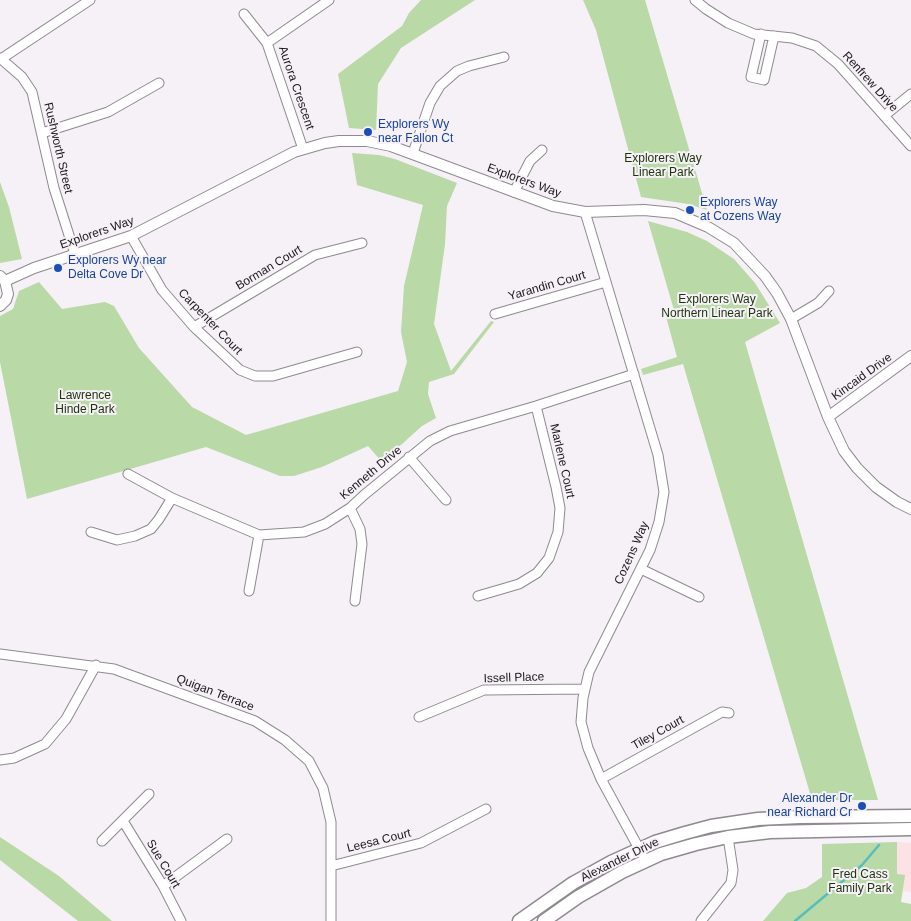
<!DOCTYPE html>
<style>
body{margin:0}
canvas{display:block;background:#f6f0f7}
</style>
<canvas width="911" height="921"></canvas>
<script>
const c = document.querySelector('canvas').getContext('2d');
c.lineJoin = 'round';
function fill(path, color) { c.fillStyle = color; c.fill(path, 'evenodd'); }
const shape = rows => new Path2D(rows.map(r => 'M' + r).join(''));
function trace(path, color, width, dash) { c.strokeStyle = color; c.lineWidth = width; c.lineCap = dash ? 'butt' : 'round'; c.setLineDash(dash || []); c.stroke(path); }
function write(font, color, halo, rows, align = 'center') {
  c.font = font + ' Helvetica,sans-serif'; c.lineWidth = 4; c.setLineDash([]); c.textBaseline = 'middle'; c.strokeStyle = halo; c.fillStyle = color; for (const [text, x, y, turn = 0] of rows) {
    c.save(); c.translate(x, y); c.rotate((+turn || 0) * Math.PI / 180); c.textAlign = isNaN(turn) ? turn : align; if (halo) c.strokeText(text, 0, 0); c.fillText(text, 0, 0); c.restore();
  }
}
fill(shape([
 [897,842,911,843,911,892,903,891,904,875,896,874]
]), '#fce1e5');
fill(shape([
 [421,0,475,0,401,48,378,84,376,130,349,128,338,74,402,26,409,13],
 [583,0,645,0,707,210,688,204,641,197,596,30],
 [352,153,379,155,395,159,457,183,447,206,445,244,434,324,451,371,491,321,494,322,454,374,429,382,428,394,436,418,422,426,382,462,368,446,322,467,294,476,280,476,206,447,27,499,0,362,0,316,13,309,19,291,39,282,62,309,105,302,114,306,139,348,192,407,246,435,398,391,407,362,401,332,404,286,423,205,357,185],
 [0,182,9,207,22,259,0,263],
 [648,221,687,232,707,241,734,259,755,283,780,323,745,342,878,800,812,800,683,364,643,375,641,369,677,357,665,313,674,310],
 [0,837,59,876,112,921,78,921,0,860],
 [897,842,897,874,905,875,901,902,911,904,911,921,763,921,787,893,806,888,822,877,822,844]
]), '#b9d9a7');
trace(shape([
 [795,921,862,865,879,845]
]), '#58bdbd', 2.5);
const minor = shape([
 [695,0,706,9,728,23,754,34,792,38,816,46,838,64,911,146],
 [244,14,267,43,303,149],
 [761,34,751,77,764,80,774,36],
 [267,43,329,0],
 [0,58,22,77,32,92,54,188,75,254],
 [1,59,90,0],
 [884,116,911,94],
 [42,133,108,112,159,83],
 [413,153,430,103,440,86,457,71,469,66,504,57],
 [514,192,530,161,542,150],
 [585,212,658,455,664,492,659,522,650,550,589,672,583,698,581,722,588,748,601,779,642,854],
 [131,236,162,290,194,327,240,370,255,376,273,376,357,352],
 [495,314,606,282],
 [791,319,818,303,829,291],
 [194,327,315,255,362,243],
 [409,457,446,500],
 [128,474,172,498,259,535,304,532,325,524,350,508,364,495,430,441,450,431,536,406,634,374],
 [350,508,360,529,362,544,355,601],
 [91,532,117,540,135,536,151,529,159,519,172,498],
 [641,569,699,597],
 [249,591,259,535],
 [478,596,519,584,537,573,549,558,558,532,560,508,556,487,536,406],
 [0,654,114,669,255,721,285,740,309,761,323,788,331,822,331,921],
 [419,717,484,690,585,689],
 [0,760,14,758,45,744,66,719,96,665],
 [601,779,722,712,729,713],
 [123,821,163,886,181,921],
 [102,841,149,794],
 [331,866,421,843,486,809],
 [163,886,227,839],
 [701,921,731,883,733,870,728,837]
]);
const tertiary = shape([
 [0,276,5,281,8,294,6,300,0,306],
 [5,281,34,268,131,236,294,152,325,143,339,141,367,141,391,146,553,206,585,212,644,210,675,213,708,227,734,243,765,276,777,293,791,319,828,417,844,451,857,468,876,487,897,502,911,509],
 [828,417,911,356]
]);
const secondary = shape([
 [519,921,573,883,611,862,655,842,685,833,711,826,758,819,800,817,911,816],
 [544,921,578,897,622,872,661,854,696,844,728,837,770,832,911,829]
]);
trace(minor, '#8f8a8f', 11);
trace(tertiary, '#8f8a8f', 12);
trace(secondary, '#8f8a8f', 15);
trace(minor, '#fff', 9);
trace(tertiary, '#fff', 10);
trace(secondary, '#fff', 12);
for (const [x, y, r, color] of [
 [368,132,5,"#1a4fb4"],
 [690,210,5,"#1a4fb4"],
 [58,268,5,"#1a4fb4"],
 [862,806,5,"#1a4fb4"]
]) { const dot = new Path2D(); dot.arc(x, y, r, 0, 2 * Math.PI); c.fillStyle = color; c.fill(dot); trace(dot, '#f6f0f7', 2); }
write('12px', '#1a181b', '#f6f0f7', [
 ["Renfrew Drive",870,82,48],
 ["Aurora Crescent",296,88,71],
 ["Rushworth Street",58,148,77],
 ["Explorers Way",524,181,20],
 ["Explorers Way",97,233,-19],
 ["Borman Court",269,268,-31],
 ["Yarandin Court",547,286,-16],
 ["Carpenter Court",210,322,46],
 ["Kincaid Drive",862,377,-36],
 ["Marlene Court",562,461,77],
 ["Kenneth Drive",371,473,-40],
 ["Cozens Way",632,553,-66],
 ["Issell Place",514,678,-2],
 ["Quigan Terrace",215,693,21],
 ["Tiley Court",658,733,-29],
 ["Leesa Court",379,841,-14],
 ["Alexander Drive",620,860,-26],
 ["Sue Court",163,864,59]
]);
write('12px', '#164399', '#f6f0f7', [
 ["Explorers Wy",378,125],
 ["near Fallon Ct",378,139],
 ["Explorers Way",700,203],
 ["at Cozens Way",700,217],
 ["Explorers Wy near",68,261],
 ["Delta Cove Dr",68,275],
 ["Alexander Dr",852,799,"right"],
 ["near Richard Cr",852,813,"right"]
], 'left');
write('12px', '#1a3307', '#f6f0f7', [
 ["Explorers Way",663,159],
 ["Linear Park",663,173],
 ["Explorers Way",717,300],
 ["Northern Linear Park",717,314],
 ["Lawrence",85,396],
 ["Hinde Park",85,410],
 ["Fred Cass",860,875],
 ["Family Park",860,889]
]);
</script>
